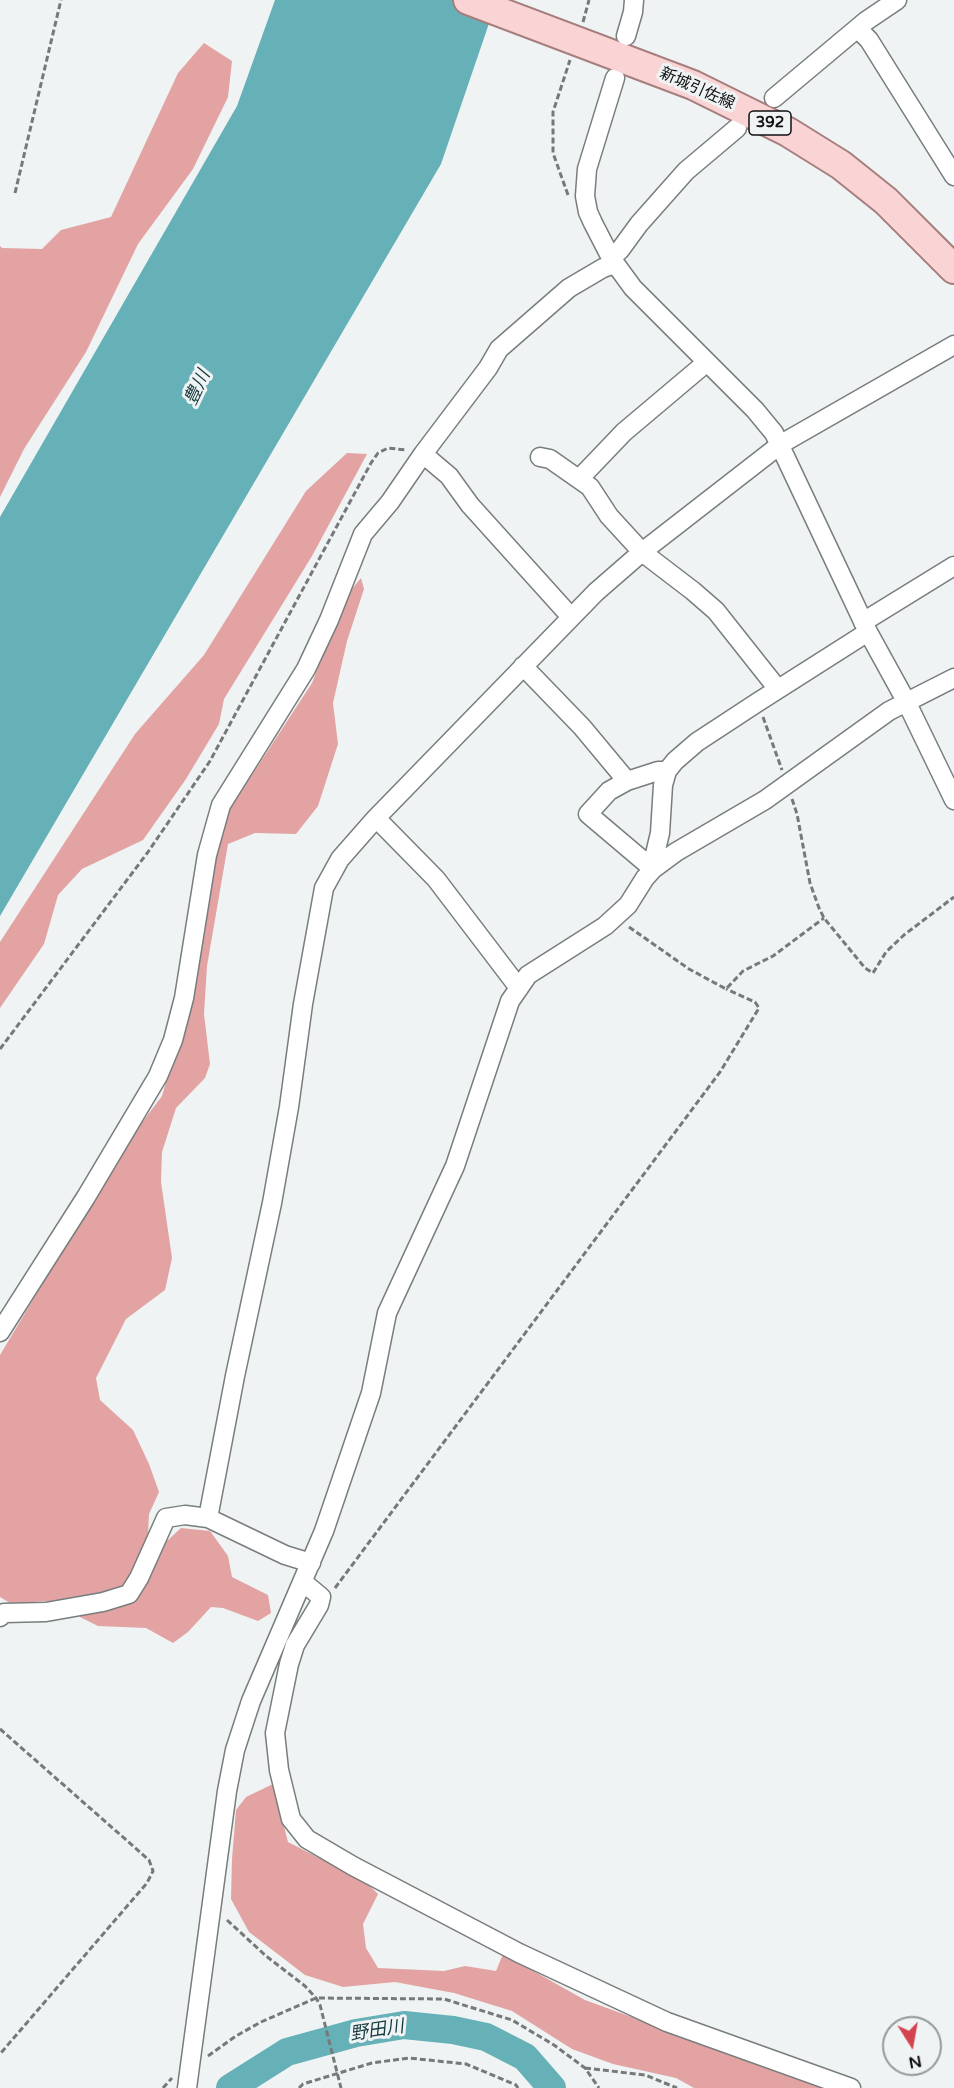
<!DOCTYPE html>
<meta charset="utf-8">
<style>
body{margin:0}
#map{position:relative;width:954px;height:2088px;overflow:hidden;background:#eff3f4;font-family:"Varela Round",sans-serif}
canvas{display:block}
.north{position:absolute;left:882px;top:2016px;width:60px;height:60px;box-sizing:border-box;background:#eff3f4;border:2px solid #959999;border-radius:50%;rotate:169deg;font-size:16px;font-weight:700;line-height:24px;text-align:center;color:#0f1111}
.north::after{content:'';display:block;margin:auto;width:21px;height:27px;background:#d4444f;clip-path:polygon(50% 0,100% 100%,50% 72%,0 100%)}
</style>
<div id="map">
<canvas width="954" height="2088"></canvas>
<div class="north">N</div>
</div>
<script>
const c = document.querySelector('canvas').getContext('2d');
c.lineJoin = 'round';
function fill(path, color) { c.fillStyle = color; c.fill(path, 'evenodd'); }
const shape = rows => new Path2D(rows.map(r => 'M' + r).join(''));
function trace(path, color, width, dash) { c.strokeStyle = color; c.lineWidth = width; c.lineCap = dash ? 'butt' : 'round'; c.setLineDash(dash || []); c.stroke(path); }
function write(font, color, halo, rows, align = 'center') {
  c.font = font + ' "Varela Round","Noto Sans JP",sans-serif'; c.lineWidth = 6; c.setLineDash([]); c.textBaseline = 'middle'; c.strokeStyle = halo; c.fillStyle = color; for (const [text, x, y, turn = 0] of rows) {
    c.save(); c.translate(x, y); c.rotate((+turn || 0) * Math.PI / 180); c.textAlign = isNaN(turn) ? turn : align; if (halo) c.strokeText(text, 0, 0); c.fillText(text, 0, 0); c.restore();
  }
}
fill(shape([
 [204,43,232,61,228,97,193,169,138,244,86,352,24,449,0,497,0,246,2,248,42,249,61,230,111,217,178,73],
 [347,453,367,454,312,556,224,699,219,724,186,779,143,840,82,869,58,895,44,944,0,1008,0,942,135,734,204,655,306,491],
 [361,578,364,589,347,641,333,703,338,744,318,806,296,834,255,833,228,844,207,966,204,1014,210,1064,205,1078,176,1108,162,1152,161,1182,172,1258,165,1290,126,1319,96,1378,100,1400,133,1430,149,1464,159,1492,149,1514,148,1535,167,1541,181,1528,210,1531,228,1556,232,1577,268,1595,271,1613,258,1621,223,1608,211,1607,188,1632,173,1643,146,1628,98,1626,80,1617,72,1598,51,1601,10,1603,0,1597,0,1355,128,1141,162,1096,194,981,222,821,312,683,346,596],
 [273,1784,288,1842,366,1882,378,1894,363,1924,366,1948,378,1968,444,1971,465,1966,496,1971,503,1954,585,2000,826,2088,694,2088,676,2078,613,2064,572,2049,512,2011,454,1993,395,1982,343,1987,305,1975,249,1932,231,1899,232,1859,236,1810,246,1797]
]), '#e2a3a2');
fill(shape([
 [275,0,497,0,441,164,0,916,0,517,237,106]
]), '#66b0b8');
trace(shape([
 [230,2088,287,2052,356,2033,404,2025,453,2030,486,2037,525,2057,552,2088]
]), '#66b0b8', 28);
const minor = shape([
 [858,29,869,40,954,176],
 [626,36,633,12,634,0],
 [615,78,587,169,585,196,588,212,593,223,611,258,633,288,755,410,774,433,868,632,906,701,954,800],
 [774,98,866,21,897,0],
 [611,258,620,250,639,224,686,171,737,128],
 [423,454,449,476,470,505,571,617],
 [540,457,550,459,590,487,609,516,642,552,693,591,716,611,777,688],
 [580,478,624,432,707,362],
 [863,622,954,566],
 [523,666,582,727,627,781],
 [376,818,436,879,519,988],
 [649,865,655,854,660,833,663,785,667,771,675,761,697,742,758,702,868,632],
 [653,869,588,814,609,791,627,781,658,771,667,771],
 [0,1332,86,1197,158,1076,173,1040,184,998,207,855,221,805,306,669,329,620,363,534,390,502,423,454,488,368,499,349,569,288,603,268,615,264],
 [311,1563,285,1555,208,1518,235,1376,272,1203,289,1107,303,1004,324,888,340,859,376,818,596,592,642,552,781,444,954,345],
 [303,1582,321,1597,319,1605,295,1645,289,1664,275,1733,279,1770,291,1819,307,1839,353,1866,519,1953,667,2022,851,2088],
 [0,1617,4,1613,46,1612,103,1602,129,1594,139,1578,166,1518,185,1515,208,1518],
 [187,2088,227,1791,235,1750,251,1701,324,1531,371,1393,387,1313,455,1166,510,1001,528,975,605,926,628,905,645,878,653,869,676,852,765,800,889,711,954,678]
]);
const primary = shape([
 [468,0,693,85,788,132,841,165,886,201,954,269]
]);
trace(minor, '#787d7d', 21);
trace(primary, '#a57e7d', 32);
trace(shape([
 [583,22,589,0],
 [15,193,61,0],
 [568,195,553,153,553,112,570,60],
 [763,717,782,770],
 [792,799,797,814,810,883,819,908,824,918,865,968,873,973,886,952,904,935,954,897],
 [629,927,689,969,726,989,743,971,773,956,824,918],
 [0,1049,148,852,210,761,371,463,378,453,388,448,406,450],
 [335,1588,720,1072,759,1008,755,1002,726,989],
 [0,1729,149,1860,153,1871,147,1883,0,2054],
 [227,1920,266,1956,305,1986,316,1998,320,2005,341,2088],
 [208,2056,236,2036,261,2022,316,1998,444,1999,512,2020,554,2045,585,2068,599,2088],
 [585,2068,645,2075,677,2088],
 [163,2088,172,2078],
 [299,2088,303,2084,372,2063,409,2058,466,2064,516,2085,518,2088]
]), '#767979', 3, [6, 3]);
trace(minor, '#fff', 18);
trace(primary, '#fad4d4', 28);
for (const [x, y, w] of [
 [770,123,42]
]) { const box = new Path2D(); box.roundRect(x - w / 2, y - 12, w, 24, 4.5); c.fillStyle = '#eff3f4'; c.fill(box); trace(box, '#0f1111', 1.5); }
write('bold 15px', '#0f1111', null, [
 ["392",770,123]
]);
write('16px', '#0f1111', '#eff3f4', [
 ["新城引佐線",697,89,24]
]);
write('italic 18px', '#15393d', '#eff3f4', [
 ["豊川",198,388,-65],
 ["野田川",377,2031,-9]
]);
</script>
